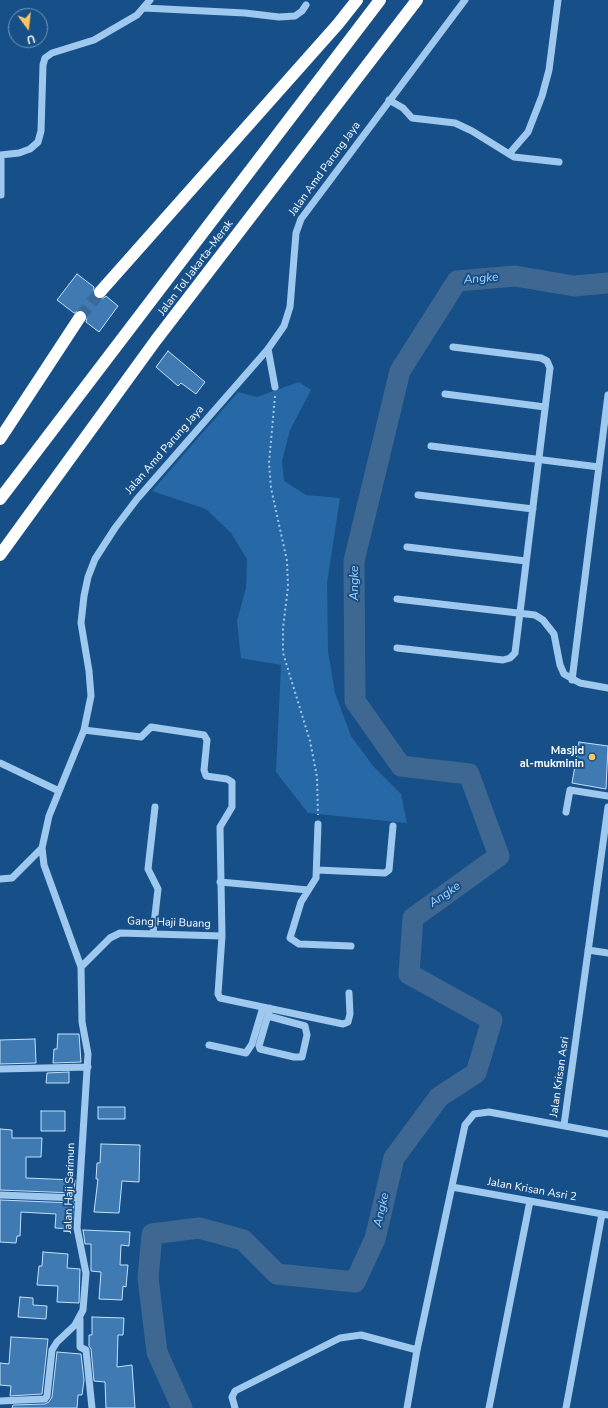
<!DOCTYPE html>
<meta charset="utf-8">
<style>
body{margin:0}
#map{position:relative;width:608px;height:1408px;overflow:hidden;background:#175089;font-family:"Nunito Sans",sans-serif}
canvas{display:block}
.north{position:absolute;left:8px;top:8px;width:40px;height:40px;box-sizing:border-box;background:#175089;border:1px solid #7496b8;border-radius:50%;rotate:165deg;font-size:11px;font-weight:700;line-height:16px;text-align:center;color:#fff}
.north::after{content:'';display:block;margin:auto;width:14px;height:18px;background:#ffc65c;clip-path:polygon(50% 0,100% 100%,50% 72%,0 100%)}
</style>
<div id="map">
<canvas width="608" height="1408"></canvas>
<div class="north">U</div>
</div>
<script>
const c = document.querySelector('canvas').getContext('2d');
c.lineJoin = 'round';
function fill(path, color) { c.fillStyle = color; c.fill(path, 'evenodd'); }
const shape = rows => new Path2D(rows.map(r => 'M' + r).join(''));
function trace(path, color, width, dash) { c.strokeStyle = color; c.lineWidth = width; c.lineCap = dash ? 'butt' : 'round'; c.setLineDash(dash || []); c.stroke(path); }
function write(font, color, halo, rows, align = 'center') {
  c.font = font + ' "Nunito Sans",sans-serif'; c.lineWidth = 4; c.setLineDash([]); c.textBaseline = 'middle'; c.strokeStyle = halo; c.fillStyle = color; for (const [text, x, y, turn = 0] of rows) {
    c.save(); c.translate(x, y); c.rotate((+turn || 0) * Math.PI / 180); c.textAlign = isNaN(turn) ? turn : align; if (halo) c.strokeText(text, 0, 0); c.fillText(text, 0, 0); c.restore();
  }
}
fill(shape([
 [299,382,311,390,290,430,282,461,284,481,306,495,340,498,327,583,328,651,335,693,351,736,373,766,401,794,407,823,308,813,276,772,281,665,241,658,237,621,246,588,247,559,231,533,206,509,152,491,238,392,257,397]
]), '#2768a6');
trace(shape([
 [182,1408,157,1352,148,1278,152,1234,199,1228,243,1240,277,1274,355,1282,375,1239,394,1158,439,1097,476,1073,492,1020,409,974,413,918,499,856,469,774,401,766,355,701,354,561,400,371,457,281,515,276,574,286,608,283]
]), '#3e6791', 21);
const building = shape([
 [77,274,94,287,93,294,95,298,102,299,106,296,118,306,99,332,86,322,87,317,84,311,80,310,74,313,57,300,77,274],
 [168,351,205,382,196,394,181,383,178,386,156,367,168,351],
 [579,742,608,746,606,789,572,783,579,742],
 [58,1034,79,1034,81,1062,53,1063,54,1049,57,1049,58,1034],
 [35,1039,36,1063,0,1064,0,1040,35,1039],
 [69,1072,69,1083,46,1083,47,1073,69,1072],
 [98,1107,125,1107,125,1119,98,1119,98,1107],
 [41,1111,65,1111,65,1131,41,1131,41,1111],
 [0,1129,12,1130,12,1138,42,1138,41,1157,26,1157,26,1178,75,1180,74,1193,0,1190,0,1129],
 [101,1144,140,1145,139,1182,122,1181,119,1213,94,1212,98,1179,96,1179,97,1163,100,1163,101,1144],
 [0,1200,74,1203,72,1229,55,1228,56,1214,21,1212,20,1236,17,1236,16,1243,0,1242,0,1200],
 [83,1230,130,1232,129,1246,121,1245,120,1265,128,1265,126,1287,123,1286,122,1300,99,1299,101,1272,91,1271,91,1244,85,1244,83,1230],
 [43,1252,68,1254,67,1268,80,1269,79,1303,57,1302,58,1286,37,1285,39,1266,42,1266,43,1252],
 [20,1297,33,1298,33,1305,47,1306,46,1319,18,1317,20,1297],
 [92,1317,124,1318,123,1335,118,1335,117,1367,132,1365,135,1408,106,1408,105,1382,94,1381,91,1349,89,1346,89,1335,92,1335,92,1317],
 [11,1337,48,1339,42,1394,10,1396,11,1386,0,1385,0,1363,9,1364,11,1337],
 [57,1352,81,1354,84,1380,82,1395,78,1395,77,1408,12,1408,13,1405,45,1404,49,1402,52,1397,57,1352]
]);
fill(building, '#3f7ab2');
trace(building, '#c5e0fa', 1);
trace(shape([
 [80,317,100,292]
]), '#3a6a9b', 12, [12, 6]);
trace(shape([
 [275,396,269,463,271,488,287,561,288,587,283,628,283,653,310,741,317,777,318,815]
]), '#9fc8ee', 2, [2, 3]);
trace(shape([
 [144,8,245,13,279,17,295,16,302,11,306,5],
 [389,100,403,108,412,118,455,123,472,131,514,157,559,162],
 [509,154,528,132,542,96,549,70,558,0],
 [0,155,19,153,30,149,38,142,41,131,43,65,45,58,52,53,94,40,137,15,150,0],
 [1,195,1,155],
 [268,349,275,387],
 [445,394,545,407],
 [431,446,599,467],
 [418,495,533,509],
 [407,547,526,561],
 [397,599,535,615,543,620,554,634,560,665,564,674,580,683,608,688],
 [397,648,503,660,510,658,515,653,550,368,547,361,541,358,453,347],
 [572,680,608,395],
 [84,730,141,737,151,727,204,735,207,740,204,770,206,776,227,779,232,782,232,807,220,827,222,936,218,994,220,998,343,1024,348,1022,350,1014,349,993],
 [0,763,59,791],
 [566,812,570,790,608,796],
 [318,824,316,878,301,902,290,938,299,944,351,946],
 [317,870,385,873,389,870,393,826],
 [0,879,12,878,42,848],
 [220,882,308,890],
 [153,933,158,889,148,869,155,807],
 [588,950,608,953],
 [81,967,110,938,120,933,222,936],
 [268,1016,305,1026,307,1035,302,1057,294,1057,260,1049,259,1046,270,1008],
 [209,1045,246,1053,252,1044,263,1007],
 [0,1069,88,1067],
 [564,1125,608,807],
 [452,1187,608,1215],
 [0,1195,78,1198],
 [80,1319,80,1347,86,1350,92,1408],
 [0,1401,45,1399,47,1396,52,1350,57,1342,75,1325,83,1310,86,1273,77,1228,88,1054,82,1022,81,967,44,865,42,848,49,816,84,730,91,696,89,671,81,623,84,596,88,577,95,559,115,528,137,499,268,349,284,326,290,307,296,233,301,219,465,0],
 [235,1408,232,1397,235,1391,340,1338,361,1335,417,1350],
 [407,1408,417,1350,465,1125,474,1114,489,1112,608,1134],
 [489,1408,530,1201],
 [566,1408,602,1214]
]), '#9fc8ee', 7);
trace(shape([
 [100,292,338,24,357,0],
 [0,439,80,317],
 [0,499,380,0],
 [0,555,156,340,417,0]
]), '#fff', 12);
for (const [x, y, r, color] of [
 [592,757,4,"#ffc65c"]
]) { const dot = new Path2D(); dot.arc(x, y, r, 0, 2 * Math.PI); c.fillStyle = color; c.fill(dot); trace(dot, '#175089', 1.5); }
write('11px', '#fff', '#175089', [
 ["Jalan Amd Parung Jaya",325,169,-54],
 ["Jalan Tol Jakarta–Merak",196,268,-53],
 ["Jalan Amd Parung Jaya",165,450,-49],
 ["Gang Haji Buang",169,923,2],
 ["Jalan Krisan Asri",560,1077,-82],
 ["Jalan Haji Sarimun",70,1188,-88],
 ["Jalan Krisan Asri 2",532,1190,10]
]);
write('bold 11px', '#fff', '#175089', [
 ["Masjid",584,751],
 ["al-mukminin",584,764]
], 'right');
write('italic 12px', '#abd1f5', '#175089', [
 ["Angke",481,279,-5],
 ["Angke",355,583,-90],
 ["Angke",445,895,-35],
 ["Angke",382,1210,-77]
]);
</script>
